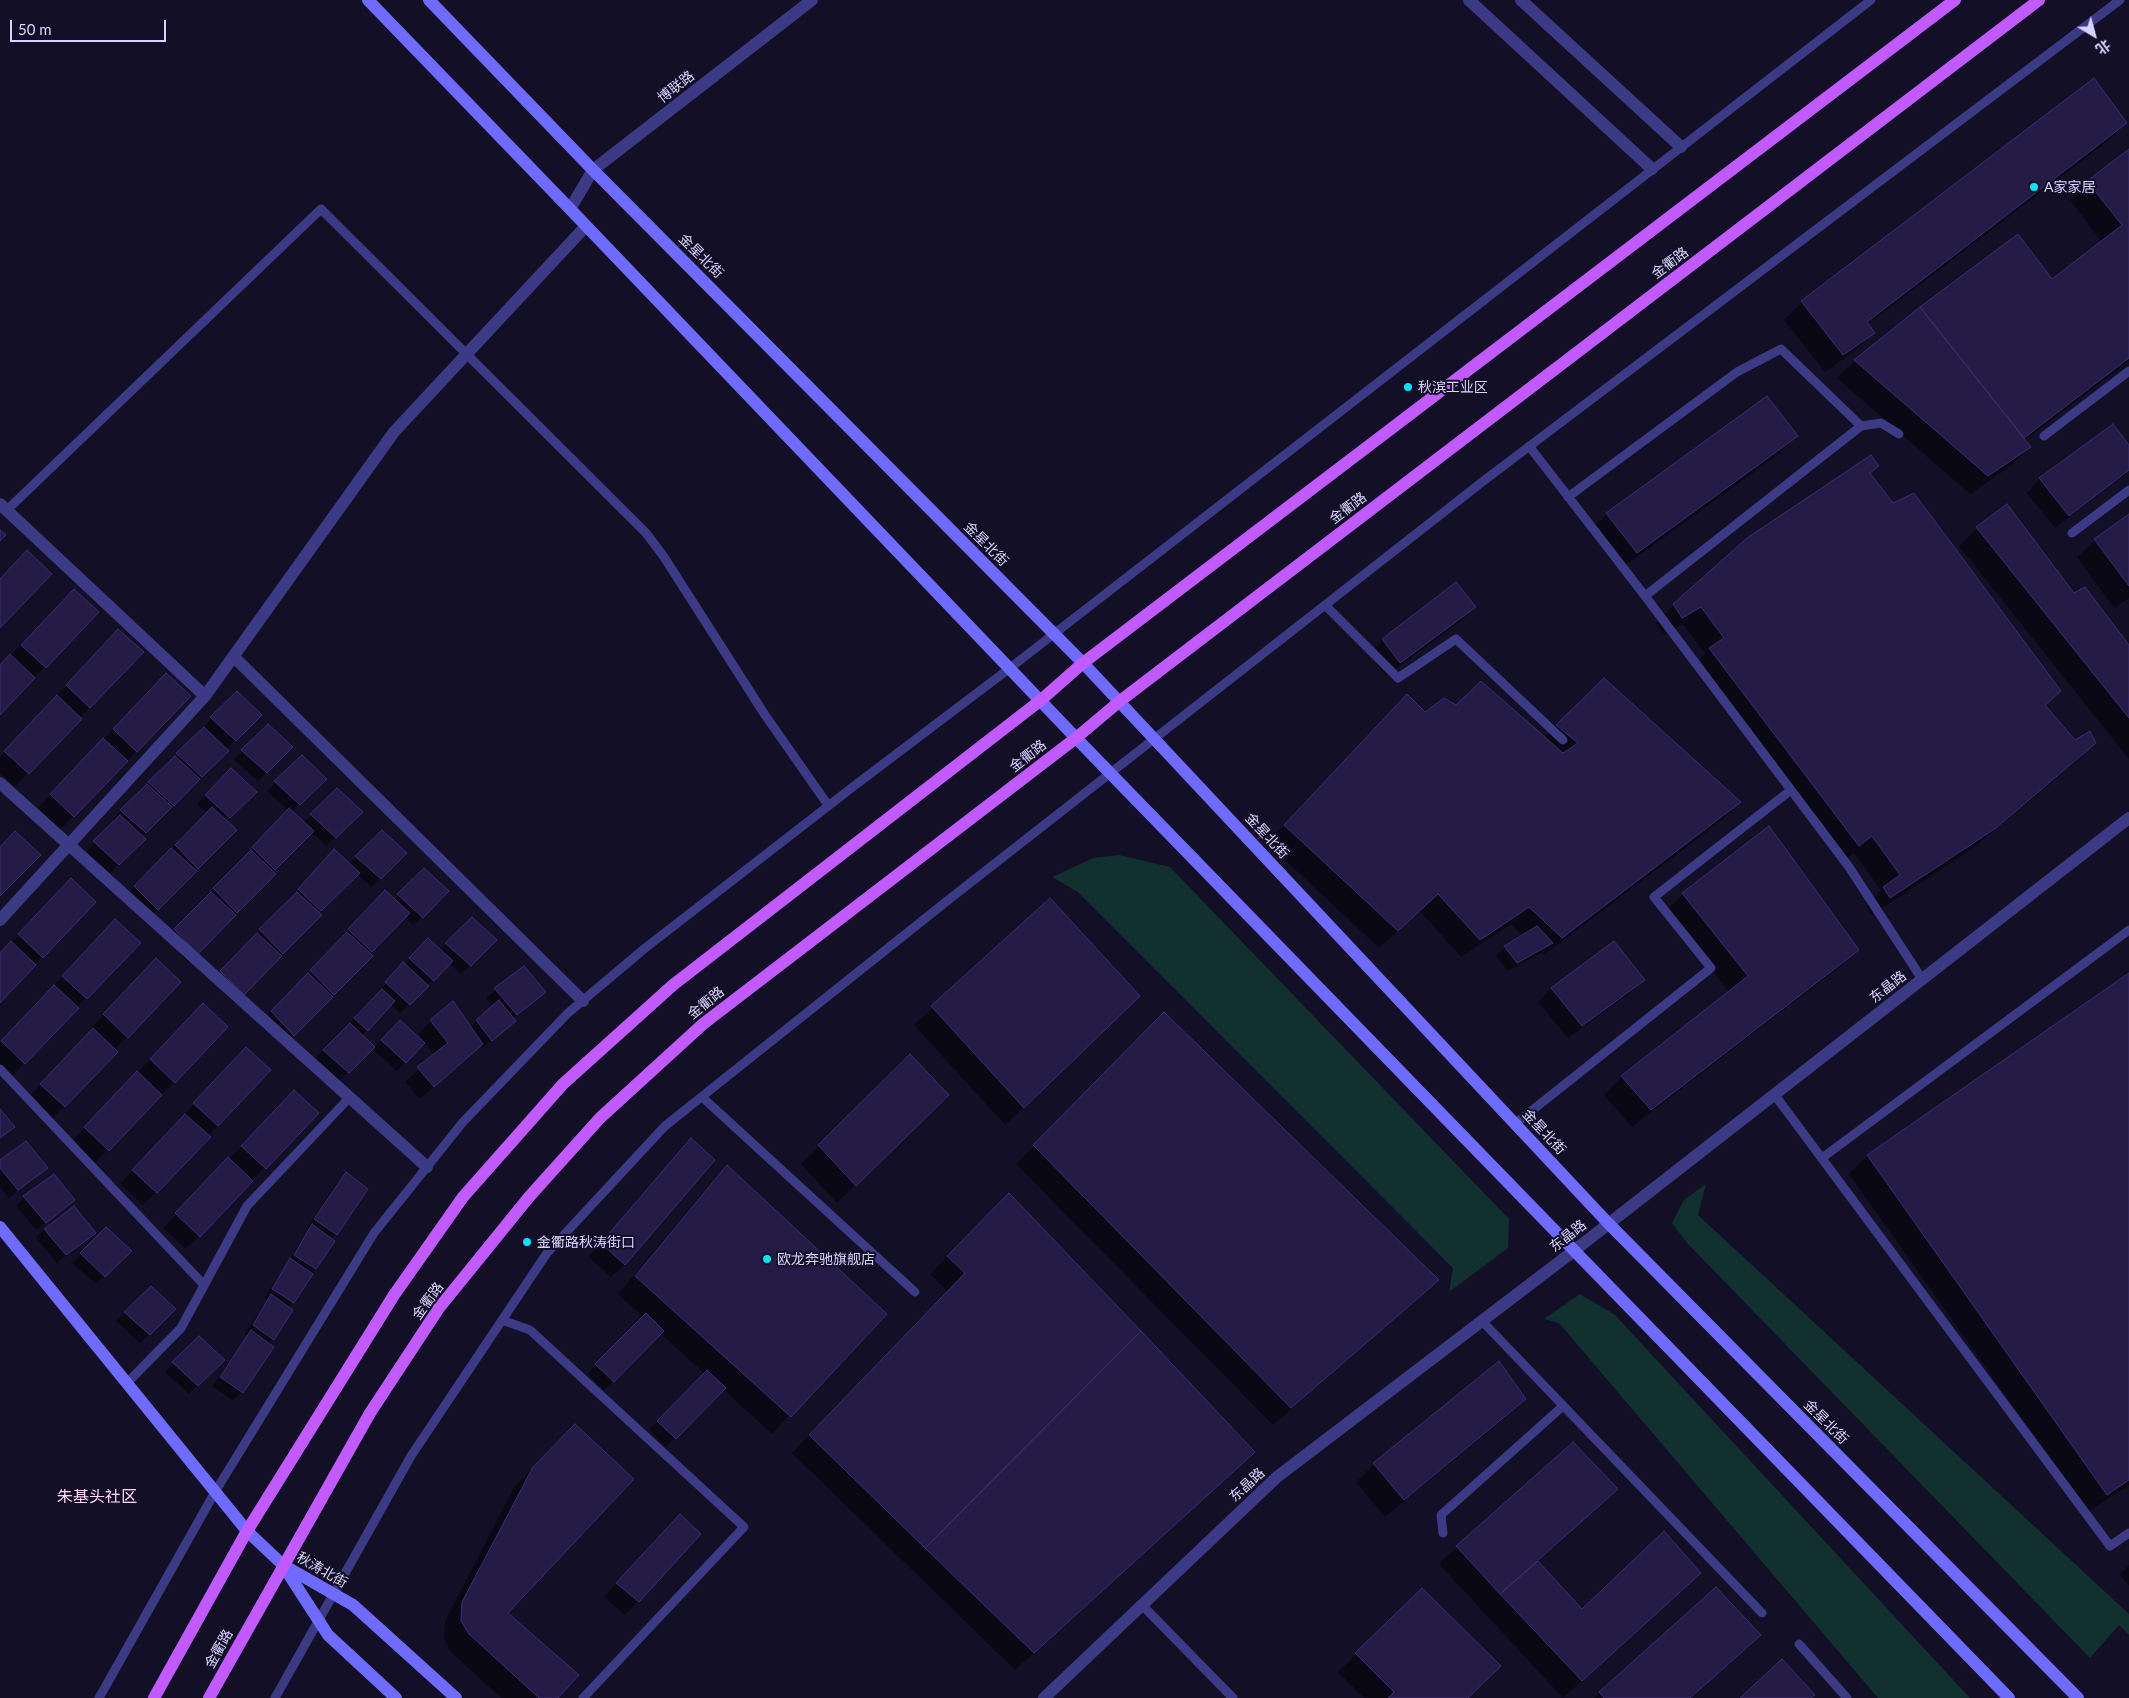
<!DOCTYPE html>
<meta charset="utf-8">
<style>
body{margin:0}
#map{position:relative;width:2129px;height:1698px;overflow:hidden;background:#130f26;font-family:Lato,"Noto Sans SC",sans-serif}
canvas{display:block}
.north{position:absolute;left:2069px;top:10px;width:50px;height:50px;-webkit-text-stroke:4px #130f26;paint-order:stroke;rotate:143deg;font-size:14px;font-weight:700;line-height:20px;text-align:center;color:#d9d4ff}
.north::after{content:'';display:block;margin:auto;width:18px;height:22px;background:#d9d4ff;clip-path:polygon(50% 0,100% 100%,50% 72%,0 100%)}
.scale{position:absolute;left:10px;top:20px;width:156px;height:22px;box-sizing:border-box;border:2px solid #d9d4ff;border-top:0;padding-left:6px;font-size:15px;line-height:18px;white-space:nowrap;color:#d9d4ff;-webkit-text-stroke:4px #130f26;paint-order:stroke}
</style>
<div id="map">
<canvas width="2129" height="1698"></canvas>
<div class="north">北</div>
<div class="scale">50 m</div>
</div>
<script>
const c = document.querySelector('canvas').getContext('2d');
c.lineJoin = 'round';
function fill(path, color) { c.fillStyle = color; c.fill(path, 'evenodd'); }
const shape = rows => new Path2D(rows.map(r => 'M' + r).join(''));
function trace(path, color, width, dash) { c.strokeStyle = color; c.lineWidth = width; c.lineCap = dash ? 'butt' : 'round'; c.setLineDash(dash || []); c.stroke(path); }
function write(font, color, halo, rows, align = 'center') {
  c.font = font + ' Lato,"Noto Sans SC",sans-serif'; c.lineWidth = 4; c.setLineDash([]); c.textBaseline = 'middle'; c.strokeStyle = halo; c.fillStyle = color; for (const [text, x, y, turn = 0] of rows) {
    c.save(); c.translate(x, y); c.rotate((+turn || 0) * Math.PI / 180); c.textAlign = isNaN(turn) ? turn : align; if (halo) c.strokeText(text, 0, 0); c.fillText(text, 0, 0); c.restore();
  }
}
fill(shape([
 [1119,855,1170,867,1509,1219,1508,1248,1449,1292,1453,1268,1078,892,1052,877,1093,858],
 [1706,1184,1698,1215,2129,1614,2129,1635,2119,1625,2090,1658,1687,1243,1672,1223,1684,1200],
 [1580,1294,1615,1315,1970,1698,1878,1698,1559,1323,1544,1319]
]), '#12302f');
fill(shape([
 [2094,80,2126,123,2108,141,1867,325,1873,333,1855,351,1825,372,1784,320,1802,302],
 [2129,151,2129,361,2024,441,2029,447,2012,465,1970,494,1837,378,1855,361,2017,235,2051,280,2102,242,2070,200,2088,182],
 [1767,398,1797,436,1779,454,1619,570,1589,532,1607,514],
 [2112,426,2129,447,2129,471,2055,528,2027,493,2040,479],
 [1869,474,1892,504,2059,691,2044,706,2074,742,2095,743,2077,761,1976,846,1872,915,1866,906,1881,890,1854,853,1841,863,1692,667,1705,654,1683,624,1664,635,1656,623,1674,605],
 [2007,506,2074,595,2129,647,2129,759,1959,546,1977,528],
 [2129,516,2129,598,2114,608,2077,557,2095,540],
 [1456,584,1474,607,1461,621,1386,676,1369,654,1383,640],
 [61,604,97,612,0,713,0,666],
 [105,644,142,652,15,787,0,773,0,757],
 [1604,680,1739,802,1722,820,1544,955,1541,953,1508,971,1496,956,1505,947,1523,936,1511,924,1461,957,1420,911,1379,948,1267,843,1389,713,1425,714,1456,707,1544,738],
 [152,688,137,751,60,830,38,808],
 [237,693,260,715,141,836,144,839,110,873,86,851,115,822,113,819],
 [268,726,292,747,258,781,234,760],
 [302,757,325,779,291,812,303,823,337,790,361,812,326,846,311,832,272,872,274,874,188,962,166,939,288,810,267,791],
 [231,770,255,792,225,821,235,830,148,918,126,895,207,813,197,804],
 [382,831,405,853,371,887,357,874,318,913,320,915,234,1003,212,980,291,899,326,859,349,864],
 [424,870,448,892,413,925,404,917,368,953,371,956,285,1043,263,1021,342,940,376,900,394,900],
 [58,894,94,902,0,1001,0,954],
 [1683,894,1857,949,1839,967,1632,1127,1604,1095,1622,1077,1729,992,1665,912],
 [1049,899,1120,1014,1005,1125,914,1025],
 [472,919,495,940,461,974,449,963,400,1013,391,1004,361,1036,374,1048,400,1022,423,1044,397,1071,372,1048,339,1081,315,1059,428,940,439,951],
 [102,934,86,998,11,1077,0,1066,0,1043],
 [1614,943,1643,980,1630,993,1568,1038,1538,1002,1551,988],
 [524,968,544,992,512,1019,505,1029,482,1048,480,1046,420,1099,405,1082,434,1055,418,1034,431,1021,470,1027,493,1007,486,998],
 [143,973,127,1037,114,1050,116,1052,51,1120,28,1098,93,1030,91,1028],
 [2129,974,2129,1485,2088,1512,1849,1174,1867,1156],
 [1164,1014,1437,1280,1273,1425,1016,1164],
 [190,1018,174,1082,95,1163,72,1141],
 [910,1055,947,1095,837,1203,801,1164],
 [233,1062,270,1070,143,1205,120,1184],
 [281,1105,317,1113,186,1249,163,1228],
 [691,1140,625,1264,611,1277,589,1257],
 [0,1162,46,1168,9,1198,0,1187],
 [727,1167,885,1314,772,1434,723,1389,666,1447,649,1430,705,1374,660,1333,604,1390,587,1374,643,1317,618,1294,709,1185],
 [346,1174,336,1234,331,1239,333,1241,288,1308,273,1339,268,1344,242,1392,233,1400,212,1386,248,1336,245,1334,267,1300,264,1298,309,1230,306,1229,337,1183],
 [1009,1194,1253,1452,1015,1670,792,1453,948,1292,930,1274],
 [24,1197,74,1200,36,1230,16,1206],
 [44,1229,94,1233,57,1263,36,1238],
 [106,1229,130,1251,96,1284,72,1263],
 [151,1287,174,1309,140,1343,116,1321],
 [199,1338,223,1360,189,1394,165,1372],
 [1499,1363,1524,1399,1506,1417,1385,1517,1356,1482,1374,1464],
 [557,1443,506,1613,556,1698,501,1698,451,1652,444,1639,445,1621,515,1486],
 [1616,1489,1537,1562,1582,1611,1681,1591,1563,1698,1439,1564,1457,1547],
 [666,1529,638,1601,625,1615,604,1597],
 [2129,1565,2129,1586,2120,1574],
 [1422,1590,1467,1698,1364,1698,1338,1672],
 [1759,1635,1691,1698,1594,1698,1600,1693]
]), '#0007');
const building = shape([
 [2094,78,2127,123,1867,322,1875,333,1843,355,1801,301,2094,78],
 [2129,149,2129,358,2024,438,1920,307,2018,234,2052,279,2122,225,2087,181,2129,149],
 [1920,307,2031,447,1988,476,1854,360,1920,307],
 [1767,396,1798,436,1637,553,1606,513,1767,396],
 [2113,424,2129,445,2129,470,2069,516,2039,478,2113,424],
 [1871,455,1879,466,1870,473,1893,503,1914,493,2061,691,2045,705,2075,740,2090,731,2096,743,1996,828,1890,898,1883,887,1900,875,1872,836,1859,846,1709,648,1724,638,1701,607,1682,618,1673,604,1747,538,1871,455],
 [2007,504,2074,593,2085,587,2129,645,2129,718,1976,527,2007,504],
 [2129,514,2129,586,2094,539,2129,514],
 [0,530,6,535,0,541,0,530],
 [27,550,52,574,0,628,0,579,27,550],
 [1456,582,1476,607,1400,663,1382,639,1456,582],
 [74,589,99,612,46,668,21,645,74,589],
 [118,629,144,652,90,708,66,685,118,629],
 [10,654,35,678,0,715,0,665,10,654],
 [166,673,191,696,137,752,113,729,166,673],
 [1604,678,1741,802,1562,938,1529,907,1480,940,1438,894,1398,931,1284,825,1407,694,1425,712,1444,698,1456,705,1481,681,1563,753,1578,743,1556,725,1604,678],
 [237,691,262,715,236,741,210,717,237,691],
 [57,695,82,719,29,774,4,751,57,695],
 [268,724,293,747,267,773,241,750,268,724],
 [204,727,229,751,202,777,176,753,204,727],
 [103,738,128,761,74,817,50,794,103,738],
 [302,755,327,779,300,805,274,781,302,755],
 [175,756,200,779,174,806,148,782,175,756],
 [231,768,257,792,230,818,205,795,231,768],
 [147,784,172,807,146,833,120,810,147,784],
 [337,788,363,812,336,838,310,814,337,788],
 [212,807,237,830,198,869,175,845,212,807],
 [289,808,314,831,275,870,252,847,289,808],
 [120,815,146,839,119,865,93,841,120,815],
 [1769,826,1859,950,1651,1110,1621,1076,1748,976,1682,893,1769,826],
 [382,830,407,853,381,879,355,856,382,830],
 [15,831,41,855,0,896,0,847,15,831],
 [171,848,197,871,158,910,134,886,171,848],
 [334,849,360,873,321,911,298,889,334,849],
 [251,850,276,874,237,913,213,888,251,850],
 [424,868,449,891,423,918,397,894,424,868],
 [71,878,96,902,43,958,18,934,71,878],
 [385,890,410,913,372,952,348,929,385,890],
 [211,892,236,915,198,954,174,929,211,892],
 [297,892,322,915,283,954,259,929,297,892],
 [1050,898,1140,996,1024,1108,931,1006,1050,898],
 [472,917,497,940,471,966,445,943,472,917],
 [115,919,141,943,87,999,62,976,115,919],
 [1537,926,1553,943,1517,963,1504,946,1537,926],
 [347,932,373,956,334,995,310,970,347,932],
 [257,933,282,956,244,995,220,971,257,933],
 [428,938,453,961,434,981,409,958,428,938],
 [11,941,36,965,0,1003,0,953,11,941],
 [1614,941,1645,980,1582,1026,1551,988,1614,941],
 [156,958,181,982,128,1038,103,1014,156,958],
 [403,962,429,986,410,1005,385,982,403,962],
 [524,966,546,992,517,1015,494,988,524,966],
 [308,973,333,997,294,1036,271,1011,308,973],
 [2129,973,2129,1480,2107,1495,1867,1155,2129,973],
 [54,985,79,1008,25,1064,1,1041,54,985],
 [382,989,395,1001,368,1031,354,1018,382,989],
 [499,1000,516,1021,492,1041,476,1020,499,1000],
 [453,1001,483,1044,434,1087,417,1067,448,1043,430,1020,453,1001],
 [203,1003,228,1027,175,1083,150,1059,203,1003],
 [1164,1012,1439,1280,1291,1408,1033,1145,1164,1012],
 [400,1020,425,1043,406,1063,381,1040,400,1020],
 [350,1023,375,1047,349,1073,323,1050,350,1023],
 [93,1028,118,1052,65,1107,40,1084,93,1028],
 [246,1047,271,1070,218,1126,193,1103,246,1047],
 [910,1054,949,1095,856,1186,818,1145,910,1054],
 [137,1071,162,1095,109,1151,84,1127,137,1071],
 [294,1090,319,1113,266,1169,241,1146,294,1090],
 [0,1109,15,1127,0,1138,0,1109],
 [185,1114,211,1137,157,1193,132,1170,185,1114],
 [691,1138,715,1160,625,1265,601,1243,691,1138],
 [26,1141,48,1168,18,1190,0,1168,0,1160,26,1141],
 [228,1157,253,1181,200,1237,175,1213,228,1157],
 [727,1165,887,1314,791,1417,635,1276,727,1165],
 [346,1172,368,1189,337,1235,314,1219,346,1172],
 [54,1174,75,1200,46,1223,23,1196,54,1174],
 [1009,1193,1141,1331,925,1548,809,1435,965,1273,947,1256,1009,1193],
 [74,1206,96,1233,66,1255,44,1229,74,1206],
 [312,1224,335,1241,316,1269,294,1255,312,1224],
 [106,1227,132,1251,105,1277,80,1253,106,1227],
 [290,1258,313,1274,294,1303,272,1289,290,1258],
 [151,1286,176,1309,150,1335,124,1312,151,1286],
 [271,1294,293,1310,274,1340,253,1325,271,1294],
 [646,1313,664,1331,614,1382,595,1364,646,1313],
 [251,1330,274,1347,243,1393,220,1377,251,1330],
 [1141,1331,1255,1452,1034,1653,925,1548,1141,1331],
 [199,1336,225,1360,198,1386,172,1362,199,1336],
 [1499,1361,1526,1399,1404,1500,1373,1463,1499,1361],
 [707,1370,726,1388,676,1439,657,1421,707,1370],
 [575,1424,634,1479,508,1613,579,1675,558,1698,539,1698,469,1634,461,1621,462,1602,533,1467,575,1424],
 [1573,1442,1618,1489,1500,1594,1456,1546,1573,1442],
 [680,1514,701,1534,639,1602,616,1583,680,1514],
 [1664,1531,1701,1573,1582,1681,1500,1594,1538,1561,1582,1609,1664,1531],
 [1716,1587,1761,1635,1690,1698,1604,1698,1599,1692,1716,1587],
 [1422,1588,1501,1666,1468,1698,1388,1698,1394,1692,1355,1653,1422,1588],
 [1782,1659,1815,1695,1811,1698,1740,1698,1782,1659]
]);
fill(building, '#241b47');
trace(building, '#3b2d73', 1);
trace(shape([
 [2044,436,2129,371],
 [1529,446,1645,596,1849,867,1922,979],
 [1568,497,1737,372,1781,349,1861,426],
 [7,510,321,209,646,533,664,557,765,715,828,805],
 [2072,533,2129,490],
 [1645,596,1861,426,1881,423,1899,434],
 [1325,605,1398,678,1456,639,1563,740],
 [0,1069,204,1285],
 [1774,1094,2110,1546,2129,1533],
 [702,1097,915,1292],
 [1515,1124,1711,968,1654,897,1791,790],
 [1822,1158,2129,930],
 [502,1320,530,1330,744,1527,583,1698],
 [1482,1321,1762,1613],
 [127,1383,181,1328,247,1206,350,1097],
 [1443,1533,1441,1515,1563,1406],
 [1142,1605,1233,1698],
 [1799,1644,1847,1698],
 [99,1698,215,1492,374,1233,463,1122,568,1013,644,949,854,786,1010,668,1871,0],
 [275,1698,411,1456,547,1253,665,1126,947,901,1486,479,2120,0]
]), '#3d3a85', 9);
trace(shape([
 [1469,0,1652,169],
 [1521,0,1681,147],
 [570,209,593,170,812,0],
 [0,504,205,696],
 [234,657,583,1001],
 [0,783,427,1167],
 [0,920,205,696,394,432,586,226],
 [1044,1698,1277,1477,1575,1250,2129,818]
]), '#3d3a85', 12);
trace(shape([
 [368,0,570,209,1076,738,2009,1698],
 [429,0,593,170,1083,663,1608,1223,2078,1698],
 [0,1227,247,1531,283,1565,353,1605,456,1698],
 [284,1567,328,1635,396,1698]
]), '#6f6bff', 12);
trace(shape([
 [154,1698,247,1531,394,1295,463,1197,563,1084,673,985,1041,700,1083,663,1955,0],
 [209,1698,370,1413,439,1308,529,1197,600,1118,703,1024,1076,738,1120,701,2039,0]
]), '#c25bff', 12);
for (const [x, y, r, color] of [
 [2034,187,5,"#00e5ff"],
 [1408,387,5,"#00e5ff"],
 [527,1242,5,"#00e5ff"],
 [767,1259,5,"#00e5ff"]
]) { const dot = new Path2D(); dot.arc(x, y, r, 0, 2 * Math.PI); c.fillStyle = color; c.fill(dot); trace(dot, '#130f26', 2); }
write('14px', '#d9d4ff', '#130f26', [
 ["博联路",676,87,-38],
 ["金星北街",701,256,45],
 ["金衢路",1670,263,-37],
 ["金衢路",1348,508,-37],
 ["金星北街",986,544,45],
 ["金衢路",1028,756,-38],
 ["金星北街",1267,836,47],
 ["东晶路",1888,987,-38],
 ["金衢路",706,1003,-39],
 ["金星北街",1544,1132,47],
 ["东晶路",1568,1236,-38],
 ["金衢路",428,1301,-54],
 ["金星北街",1826,1422,45],
 ["东晶路",1247,1485,-43],
 ["秋涛北街",322,1570,30],
 ["金衢路",219,1649,-61]
]);
write('14px', '#d9d4ff', '#130f26', [
 ["A家家居",2044,187],
 ["秋滨工业区",1418,387],
 ["金衢路秋涛街口",537,1242],
 ["欧龙奔驰旗舰店",777,1259]
], 'left');
write('16px', '#ffd6f0', '#130f26', [
 ["朱基头社区",97,1497]
]);
</script>
